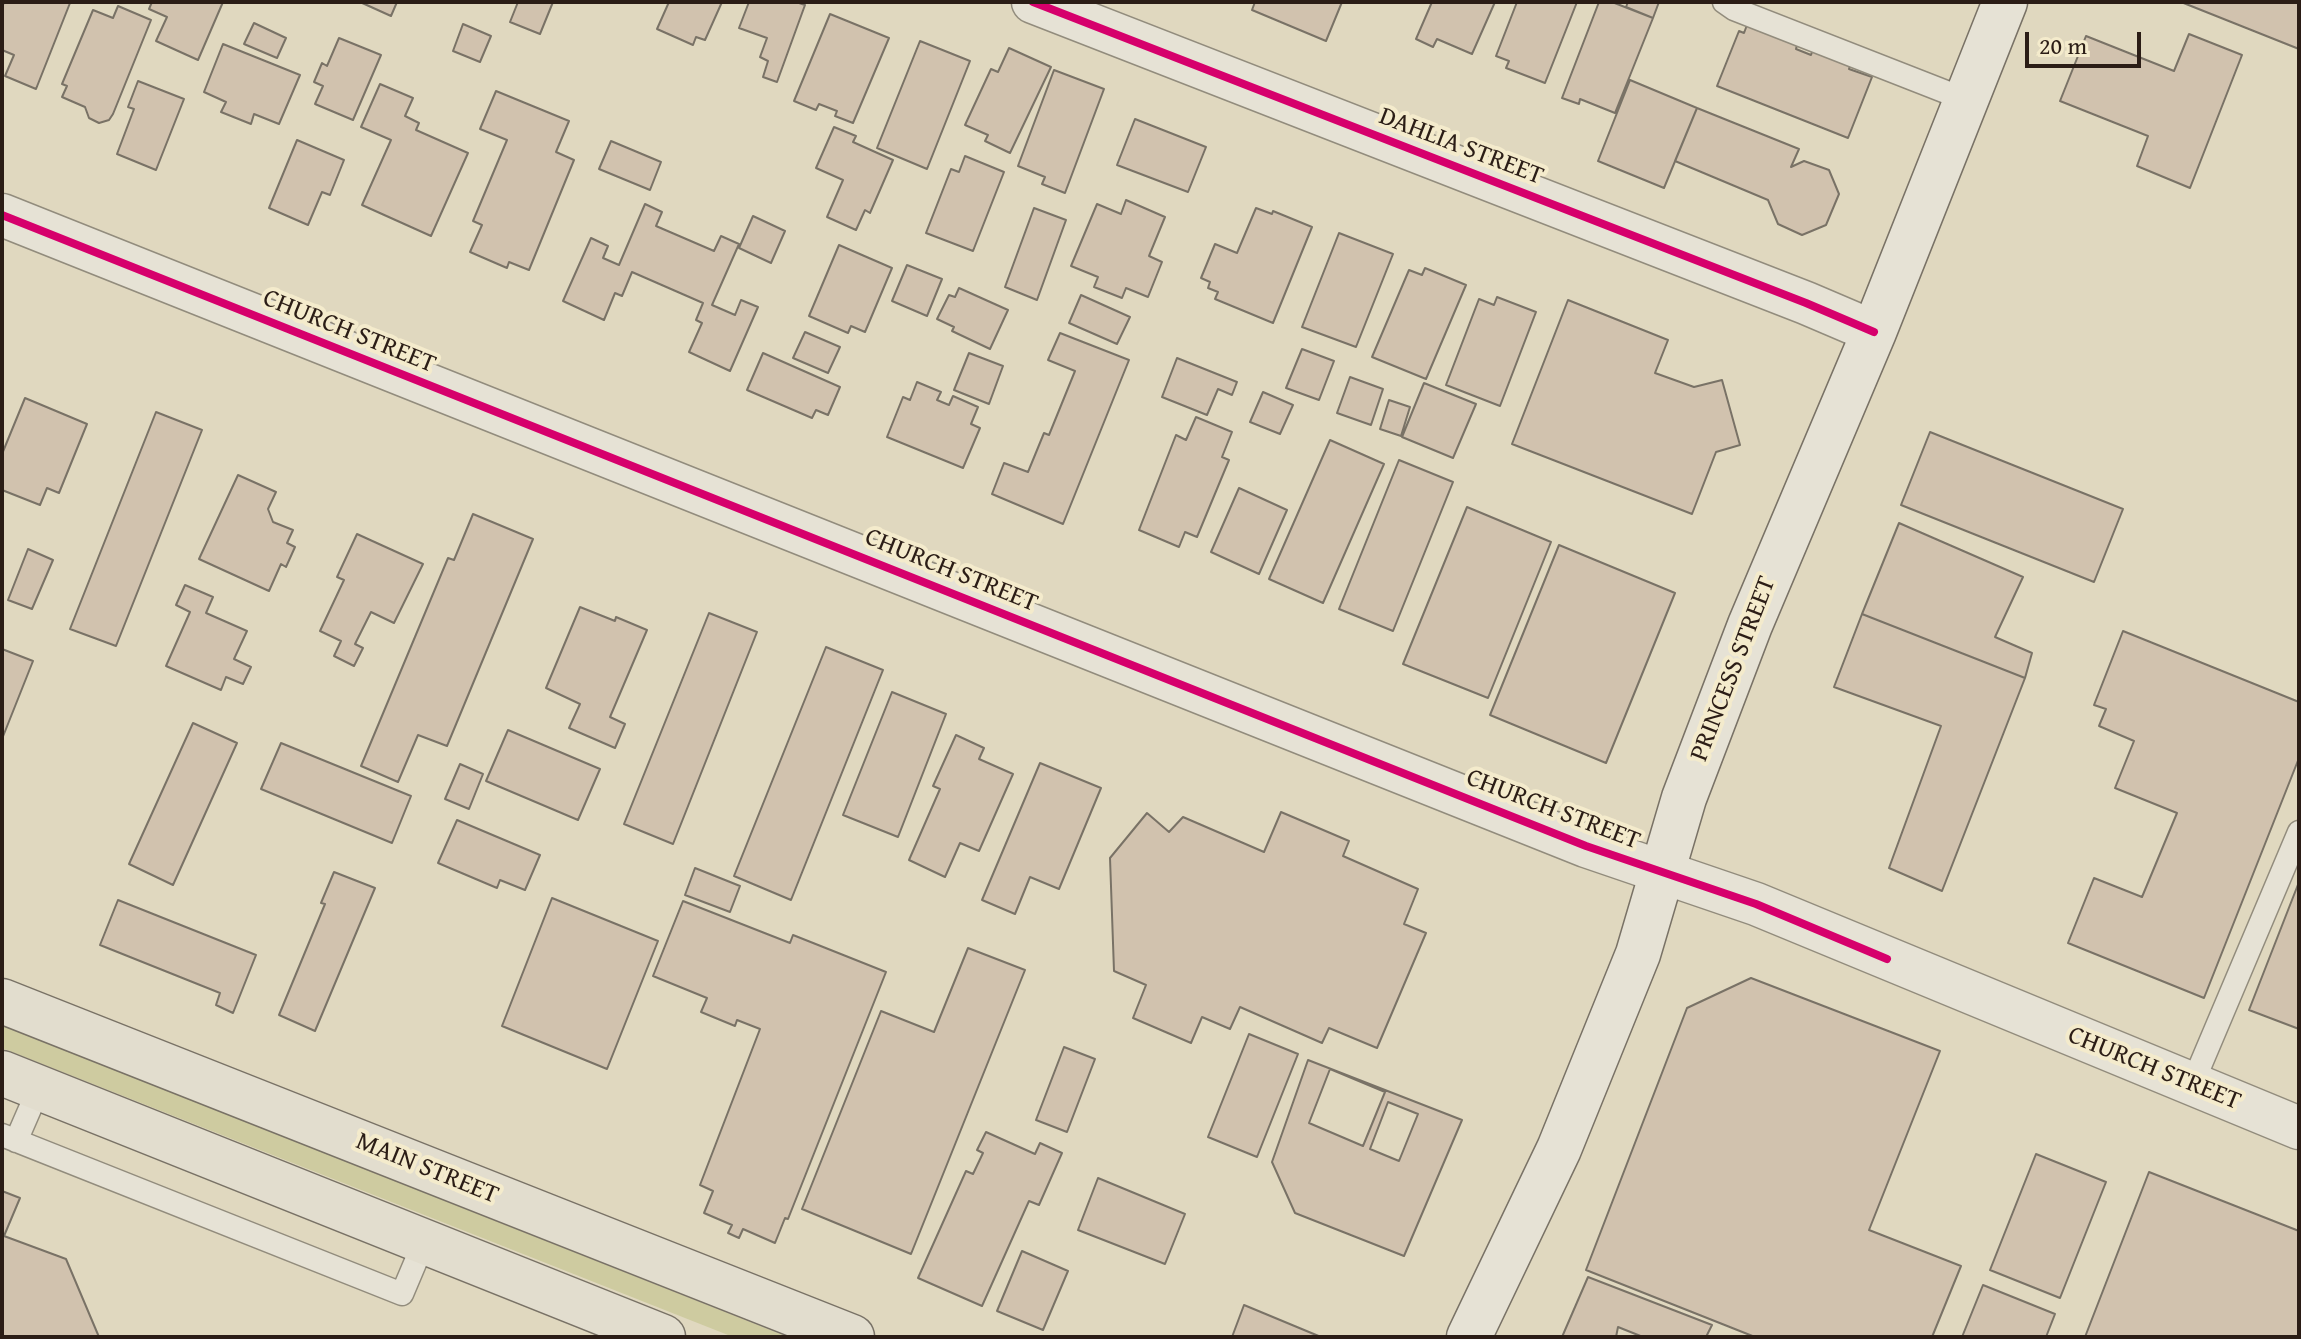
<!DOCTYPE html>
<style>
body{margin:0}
#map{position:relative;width:2301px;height:1339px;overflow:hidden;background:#e0d8bf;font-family:"Gentium Book Plus",serif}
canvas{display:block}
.frame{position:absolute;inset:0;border:4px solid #2b1d16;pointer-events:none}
.scale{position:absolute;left:2025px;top:32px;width:116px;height:36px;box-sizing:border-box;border:4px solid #2b1d16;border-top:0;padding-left:10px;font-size:24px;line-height:28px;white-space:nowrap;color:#2b1d16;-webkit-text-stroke:6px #f4ebcc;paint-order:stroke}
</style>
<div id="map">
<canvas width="2301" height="1339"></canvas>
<div class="frame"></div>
<div class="scale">20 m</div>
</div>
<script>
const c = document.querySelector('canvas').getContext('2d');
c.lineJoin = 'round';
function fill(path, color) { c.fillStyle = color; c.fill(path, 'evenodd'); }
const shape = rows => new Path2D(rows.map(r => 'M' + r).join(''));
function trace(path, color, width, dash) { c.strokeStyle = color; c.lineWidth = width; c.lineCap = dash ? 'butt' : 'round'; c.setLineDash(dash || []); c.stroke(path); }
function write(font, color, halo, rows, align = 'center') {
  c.font = font + ' "Gentium Book Plus",serif'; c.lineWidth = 8; c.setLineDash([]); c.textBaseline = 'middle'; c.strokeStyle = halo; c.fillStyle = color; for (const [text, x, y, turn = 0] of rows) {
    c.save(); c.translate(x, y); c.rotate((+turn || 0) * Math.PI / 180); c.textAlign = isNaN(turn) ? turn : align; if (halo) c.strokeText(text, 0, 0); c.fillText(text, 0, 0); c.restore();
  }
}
fill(shape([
 [2,1025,788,1337,733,1337,2,1048]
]), '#cecba0');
const building = shape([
 [4,2,70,3,36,89,5,76,14,55,2,50,2,8,4,2],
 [152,2,223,2,198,60,156,41,167,17,149,9,152,2],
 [360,2,397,2,391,16,360,2],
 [518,2,553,2,540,34,510,22,518,2],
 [669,2,722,2,705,40,696,37,693,45,657,29,669,2],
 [749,2,796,2,805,5,777,82,763,77,768,61,760,57,767,38,739,28,749,2],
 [1255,2,1342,2,1326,41,1252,10,1255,2],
 [1432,2,1495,2,1472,54,1437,39,1433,47,1416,39,1432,2],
 [1517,2,1577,2,1545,83,1506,68,1509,61,1496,56,1517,2],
 [1599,2,1612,2,1653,18,1615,113,1580,99,1579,104,1562,98,1599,2],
 [1628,2,1659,2,1653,18,1626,7,1628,2],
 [2181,2,2299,2,2299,49,2181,2],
 [118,6,151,20,113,114,109,120,99,123,89,118,85,107,62,97,67,86,62,84,93,10,113,18,118,6],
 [830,14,889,38,853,123,835,116,837,111,819,104,816,110,794,101,830,14],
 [1750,17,1797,45,1796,49,1811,55,1815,43,1850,66,1849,69,1872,77,1848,138,1717,86,1739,31,1744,33,1750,17],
 [254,23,286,38,277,58,244,44,254,23],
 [463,24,491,36,480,62,453,51,463,24],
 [2189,34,2242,55,2190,188,2137,166,2148,136,2060,101,2086,36,2174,71,2189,34],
 [339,38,381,55,353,120,315,104,323,86,314,82,322,63,327,66,339,38],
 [920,41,970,61,927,169,877,148,920,41],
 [223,44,300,75,279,124,254,114,251,124,221,112,226,102,204,92,223,44],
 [1009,48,1051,67,1010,153,985,141,988,135,965,125,991,69,998,72,1009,48],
 [1054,70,1104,89,1065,193,1042,184,1045,177,1018,166,1054,70],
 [1630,80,1697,108,1664,188,1598,161,1630,80],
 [138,81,184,99,156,170,117,154,134,109,128,107,138,81],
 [380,84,413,98,405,116,419,123,416,130,468,153,431,236,362,205,391,140,361,127,380,84],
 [496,91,569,121,556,152,574,160,529,270,509,262,507,268,470,252,482,225,473,221,507,140,480,129,496,91],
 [1697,108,1799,149,1791,167,1804,161,1829,170,1839,194,1826,225,1802,235,1778,224,1768,200,1675,161,1697,108],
 [1135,119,1206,147,1188,192,1117,165,1135,119],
 [834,127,856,136,853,142,893,160,870,213,865,210,856,230,827,217,843,180,816,168,834,127],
 [297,140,344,160,330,195,322,192,308,225,269,208,297,140],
 [611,141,661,162,650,190,599,169,611,141],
 [965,156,1004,172,973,251,926,233,951,169,959,172,965,156],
 [1126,200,1165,217,1149,256,1162,262,1148,297,1126,288,1122,298,1094,287,1098,277,1071,266,1097,204,1121,214,1126,200],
 [645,204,662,212,656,226,714,251,721,236,739,244,712,305,735,315,741,300,758,307,730,371,689,352,702,323,696,320,703,303,632,272,622,296,615,293,604,320,563,301,591,238,608,246,603,258,619,265,645,204],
 [1034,208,1066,220,1037,300,1005,287,1034,208],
 [1256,208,1272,214,1273,211,1312,227,1273,323,1215,299,1218,292,1208,288,1210,282,1201,278,1215,244,1237,253,1256,208],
 [753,216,785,231,771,263,739,248,753,216],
 [1339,233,1393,254,1356,347,1302,327,1339,233],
 [839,245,892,268,865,332,851,326,848,333,809,316,839,245],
 [907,265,942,279,927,316,892,301,907,265],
 [1425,268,1466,285,1426,379,1372,357,1409,270,1422,275,1425,268],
 [959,288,1008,310,990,349,952,331,954,327,937,319,949,295,955,297,959,288],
 [1081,295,1130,317,1117,344,1069,323,1081,295],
 [1497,297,1536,312,1500,406,1446,385,1479,299,1494,305,1497,297],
 [1568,300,1668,340,1655,373,1694,387,1722,380,1740,445,1716,452,1692,514,1512,444,1568,300],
 [805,332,840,347,828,373,793,358,805,332],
 [1060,333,1129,360,1063,524,992,494,1004,463,1028,472,1044,433,1049,435,1075,371,1048,360,1060,333],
 [1302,349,1334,361,1319,400,1286,388,1302,349],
 [763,353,840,387,828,415,816,410,812,418,747,390,763,353],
 [969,353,1003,366,989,404,954,390,969,353],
 [1177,358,1237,382,1232,395,1218,389,1207,415,1162,397,1177,358],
 [1350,377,1383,389,1371,425,1337,413,1350,377],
 [917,382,941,392,937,400,949,405,953,396,978,407,971,424,980,428,963,468,887,437,903,397,910,400,917,382],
 [1424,383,1476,404,1453,458,1402,437,1424,383],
 [1263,392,1293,405,1280,434,1250,422,1263,392],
 [25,398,87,424,59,493,47,488,40,505,2,490,2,454,25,398],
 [1389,400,1410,407,1401,436,1380,429,1389,400],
 [156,412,202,430,116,646,70,629,156,412],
 [1196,417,1232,432,1222,457,1229,460,1197,537,1185,532,1179,547,1139,530,1176,435,1186,440,1196,417],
 [1930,432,2123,509,2094,582,1901,505,1930,432],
 [1330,440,1384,464,1323,603,1269,579,1330,440],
 [1399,460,1453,482,1393,631,1339,609,1399,460],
 [238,475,276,492,268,509,273,522,293,530,287,543,295,547,286,567,281,564,269,591,199,559,238,475],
 [1239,488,1287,510,1259,574,1211,552,1239,488],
 [1467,507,1551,542,1488,698,1403,664,1467,507],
 [473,514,533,539,447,746,418,735,398,782,361,766,448,558,454,560,473,514],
 [1899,523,2023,577,1995,637,2032,653,2025,678,1862,614,1899,523],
 [357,534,423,564,394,623,371,612,355,644,363,648,354,666,334,656,341,641,320,631,344,580,337,577,357,534],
 [1559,545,1675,593,1606,763,1490,715,1559,545],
 [28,549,53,560,32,609,8,600,28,549],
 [185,585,213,597,206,613,247,631,234,659,251,667,243,684,226,677,221,690,166,666,190,612,176,605,185,585],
 [580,607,615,621,616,617,647,630,610,717,625,724,615,748,569,728,580,704,546,688,580,607],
 [709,613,757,632,673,844,624,824,709,613],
 [1862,614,2025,678,1942,891,1889,868,1941,726,1834,687,1862,614],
 [2123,631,2299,702,2299,758,2204,998,2068,943,2094,878,2142,897,2177,813,2115,788,2134,741,2099,726,2106,709,2094,705,2123,631],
 [826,647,883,670,791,900,734,876,826,647],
 [2,649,33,661,2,739,2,649],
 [892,692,946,714,898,837,843,815,892,692],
 [193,723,237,743,173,885,129,864,193,723],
 [508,730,600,769,578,820,486,781,508,730],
 [956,735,984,748,979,759,1013,774,979,851,960,843,945,877,909,860,940,789,933,786,956,735],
 [281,743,411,796,392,843,261,789,281,743],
 [1040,763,1101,788,1059,889,1030,877,1015,914,982,900,1040,763],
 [460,764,483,774,469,809,445,799,460,764],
 [1281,812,1349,841,1343,856,1418,889,1404,924,1426,933,1377,1048,1329,1028,1322,1043,1240,1007,1230,1029,1202,1017,1191,1043,1133,1018,1146,985,1114,971,1110,858,1147,813,1169,832,1183,817,1264,852,1281,812],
 [457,820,540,855,525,890,500,880,497,888,438,863,457,820],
 [695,868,740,886,730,912,685,895,695,868],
 [334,872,375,888,315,1031,279,1015,325,904,321,903,334,872],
 [2299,882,2299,1029,2249,1010,2299,882],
 [552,898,658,941,607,1069,502,1026,552,898],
 [118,900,256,955,233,1013,216,1005,220,993,100,945,118,900],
 [683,901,790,943,793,935,886,972,788,1219,785,1218,775,1243,743,1229,739,1238,728,1233,732,1225,704,1213,713,1191,700,1185,760,1029,737,1020,735,1026,701,1012,707,998,653,976,683,901],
 [968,948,1025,970,911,1254,802,1209,881,1011,934,1032,968,948],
 [1751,978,1940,1051,1869,1230,1961,1266,1932,1337,1755,1337,1586,1270,1687,1008,1751,978],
 [1249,1034,1298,1054,1257,1157,1208,1137,1249,1034],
 [1064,1047,1095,1059,1067,1132,1036,1120,1064,1047],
 [1308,1060,1462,1120,1404,1256,1295,1213,1272,1162,1308,1060],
 [1330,1069,1385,1092,1363,1146,1309,1123,1330,1069],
 [1388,1102,1418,1114,1399,1161,1370,1149,1388,1102],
 [986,1132,1035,1154,1040,1143,1062,1153,1039,1205,1029,1201,982,1306,918,1278,966,1171,973,1174,983,1153,977,1150,986,1132],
 [2036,1154,2106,1182,2060,1298,1990,1270,2036,1154],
 [2149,1172,2299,1231,2299,1337,2085,1337,2149,1172],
 [1098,1178,1185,1214,1165,1264,1078,1230,1098,1178],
 [2,1191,20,1198,4,1236,66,1259,99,1337,2,1337,2,1191],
 [1022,1251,1068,1271,1043,1330,997,1311,1022,1251],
 [1588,1277,1712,1325,1706,1337,1643,1337,1618,1327,1616,1337,1562,1337,1588,1277],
 [1983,1285,2055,1314,2046,1337,1962,1337,1983,1285],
 [1244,1305,1321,1337,1232,1337,1244,1305]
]);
fill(building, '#d1c2ae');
trace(building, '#797266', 2);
const lane = shape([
 [1724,2,1734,9,1964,99],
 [2192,1085,2299,832],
 [2,1135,402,1294,424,1242],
 [16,1141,39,1088]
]);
const street = shape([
 [1033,2,1806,303,1874,332],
 [2,215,1586,846,1756,904,2299,1128]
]);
const secondary = shape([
 [1469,1337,1559,1149,1638,954,1684,798,1750,625,1874,332,2005,2]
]);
const highway = shape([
 [2,1001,852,1337],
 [2,1073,663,1337]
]);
trace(lane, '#928c7d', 25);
trace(street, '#928c7d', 45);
trace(secondary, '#797266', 47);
trace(highway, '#797266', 47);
trace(lane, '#e6e2d5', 22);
trace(street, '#e6e2d5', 42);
trace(secondary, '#e6e2d5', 44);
trace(highway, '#e2ddce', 44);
trace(shape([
 [1033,2,1806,303,1874,332],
 [2,215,1586,846,1756,904,1887,959]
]), '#d6006c', 8);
write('26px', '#2b1d16', '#f4ebcc', [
 ["DAHLIA STREET",1461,147,21],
 ["CHURCH STREET",349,332,22],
 ["CHURCH STREET",951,571,22],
 ["PRINCESS STREET",1734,669,-69],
 ["CHURCH STREET",1553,810,21],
 ["CHURCH STREET",2154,1069,22],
 ["MAIN STREET",427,1169,22]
]);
</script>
